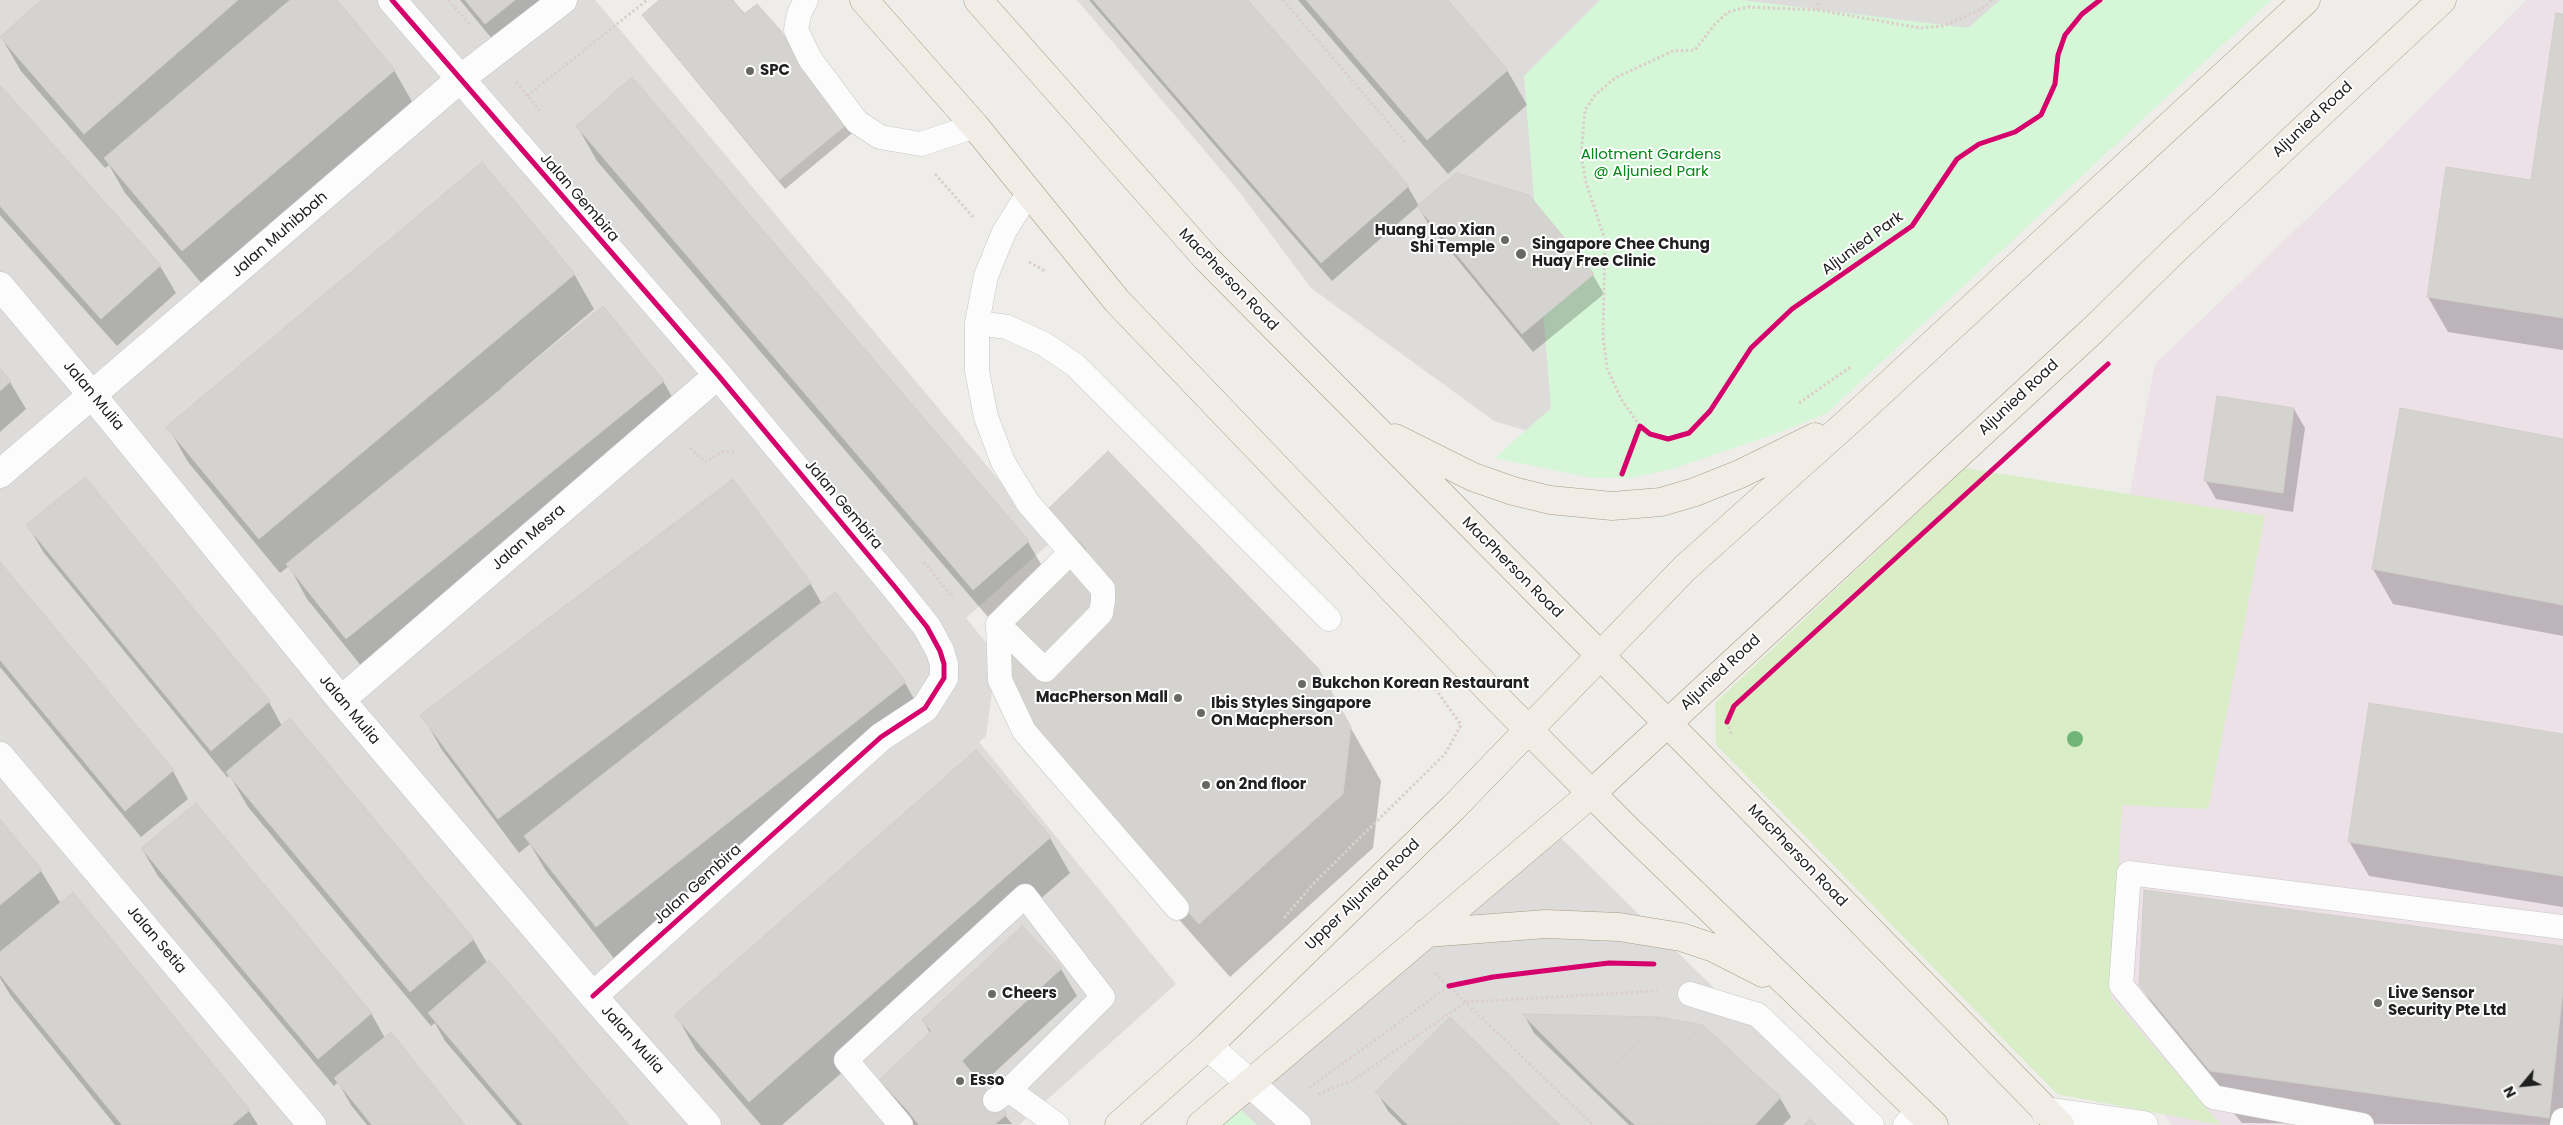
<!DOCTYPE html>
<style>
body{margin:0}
#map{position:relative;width:2563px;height:1125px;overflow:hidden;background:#eeede9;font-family:Poppins,sans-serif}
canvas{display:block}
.north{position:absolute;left:2498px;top:1060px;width:50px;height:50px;-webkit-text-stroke:4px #fff;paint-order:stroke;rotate:242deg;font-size:14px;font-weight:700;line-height:20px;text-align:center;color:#202020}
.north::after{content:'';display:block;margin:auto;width:18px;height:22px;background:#202020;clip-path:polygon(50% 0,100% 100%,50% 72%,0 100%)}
</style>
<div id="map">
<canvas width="2563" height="1125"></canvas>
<div class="north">N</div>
</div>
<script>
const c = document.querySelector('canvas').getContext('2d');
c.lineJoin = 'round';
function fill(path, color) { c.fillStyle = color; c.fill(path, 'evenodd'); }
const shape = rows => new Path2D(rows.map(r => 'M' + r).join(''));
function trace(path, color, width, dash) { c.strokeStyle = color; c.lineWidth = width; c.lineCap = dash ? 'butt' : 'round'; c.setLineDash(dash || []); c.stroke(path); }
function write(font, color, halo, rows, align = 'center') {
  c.font = font + ' Poppins,sans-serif'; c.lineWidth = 4; c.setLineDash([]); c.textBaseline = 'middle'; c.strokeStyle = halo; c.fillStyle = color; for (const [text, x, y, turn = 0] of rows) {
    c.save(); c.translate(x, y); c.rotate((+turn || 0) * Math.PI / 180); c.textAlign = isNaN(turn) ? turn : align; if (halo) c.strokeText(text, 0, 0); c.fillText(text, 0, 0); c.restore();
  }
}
fill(shape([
 [0,0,595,0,1051,542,966,618,997,656,986,736,979,742,1176,984,1019,1125,0,1125],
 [1077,0,2192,0,1634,463,1494,421,1311,288,1238,190],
 [1559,836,1854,1125,1190,1125]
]), '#dddcda');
fill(shape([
 [2526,0,2563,0,2563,1125,2172,1125,2061,974,2074,779,2155,364,2381,148]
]), '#ece1e7');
fill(shape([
 [1965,468,2265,516,2208,809,2122,805,2111,997,2221,1125,2057,1094,1716,745,1715,703]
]), '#d9eec6');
fill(shape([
 [1600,0,1742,0,1968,28,2000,0,2271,0,1827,413,1781,432,1672,469,1630,478,1592,478,1495,458,1551,408,1524,76],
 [1238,1107,1257,1125,1218,1125]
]), '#d6f6d8');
fill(shape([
 [43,0,335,0,394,70,414,105,203,285,125,193,109,165,105,168,21,71,1,37],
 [460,0,558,0,502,51],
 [661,0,732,0,856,130,785,189,649,24,644,15],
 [1089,0,1246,0,1408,187,1419,206,1593,275,1604,294,1533,352,1429,225,1418,206,1332,281],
 [1298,0,1446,0,1507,70,1527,105,1448,174],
 [2563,15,2563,350,2448,332,2428,297,2532,181],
 [632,79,1028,542,1048,576,994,624,597,161,577,126],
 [0,87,160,266,176,293,117,346,0,215],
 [574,274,594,309,501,388,502,389,663,381,683,416,367,673,307,599,289,566,280,573,188,462,168,427],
 [0,370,10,382,26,409,0,432],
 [2294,409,2305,428,2293,512,2216,499,2205,480],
 [2563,440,2563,636,2393,604,2373,569],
 [1050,509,1348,723,1381,781,1373,848,1230,977,1071,798,1079,559],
 [28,526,269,702,282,726,473,939,487,963,628,1125,517,1125,445,1041,435,1023,431,1026,248,807,230,776,227,777,44,553],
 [0,564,173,771,188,799,141,837,0,667],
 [810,583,822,604,835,593,905,683,925,718,616,961,546,871,530,844,519,853,442,750,422,715],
 [2563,736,2563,907,2369,876,2349,841],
 [0,821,41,871,61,904,73,894,249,1111,258,1125,115,1125,11,996,0,978],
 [1050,838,1070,873,782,1125,761,1125,696,1050,676,1015],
 [142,849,371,1013,385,1038,464,1125,367,1125,351,1105,338,1082,334,1086,158,876],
 [2563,948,2563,1125,2242,1123,2172,1038,2141,985],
 [1061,969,1077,996,981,1085,1012,1124,913,1125,896,1107,881,1080,930,1033,923,1020],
 [1524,1015,1780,1098,1791,1117,1783,1125,1629,1125,1534,1033],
 [1377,1092,1557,1125,1402,1125,1388,1111]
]), '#0003');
const building = shape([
 [41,0,238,0,84,134,0,37,41,0],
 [290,0,337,0,395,70,182,251,104,158,290,0],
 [465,0,515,0,485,24,465,0],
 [659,0,733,0,744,14,757,4,781,31,852,120,779,180,642,15,659,0],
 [1093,0,1248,0,1409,186,1321,263,1093,0],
 [1306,0,1448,0,1508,70,1427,140,1306,0],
 [2556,13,2563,14,2563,318,2427,297,2446,167,2531,180,2556,13],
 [632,77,1029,541,973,590,576,126,632,77],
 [0,85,161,265,101,319,0,206,0,85],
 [482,162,575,274,259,539,166,427,482,162],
 [1456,173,1529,195,1594,274,1522,334,1417,206,1456,173],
 [603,306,664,381,346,639,286,564,603,306],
 [0,368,11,381,0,391,0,368],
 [2217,396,2294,408,2283,493,2204,481,2217,396],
 [2400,408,2563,439,2563,605,2372,569,2400,408],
 [1108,451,1318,668,1351,727,1343,794,1199,924,1039,745,1006,659,1014,619,1087,549,1048,509,1108,451],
 [85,477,270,701,211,751,26,525,85,477],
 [733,479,811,583,498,819,420,715,733,479],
 [0,562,174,770,125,811,0,660,0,562],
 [835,592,906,682,596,927,524,836,835,592],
 [2369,703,2563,734,2563,876,2348,842,2369,703],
 [290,718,474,939,410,992,226,772,290,718],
 [976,750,1051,837,749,1102,674,1015,976,750],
 [196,803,372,1013,318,1059,141,848,196,803],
 [0,819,42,870,0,905,0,819],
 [2144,890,2563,946,2563,990,2549,1118,2210,1071,2139,985,2144,890],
 [73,892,250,1110,232,1125,122,1125,0,975,0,952,73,892],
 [1022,926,1062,968,908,1111,879,1080,931,1031,922,1020,1022,926],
 [489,960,629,1125,523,1125,428,1013,489,960],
 [1522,1014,1659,1017,1596,1088,1522,1014],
 [1450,1017,1479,1045,1404,1121,1375,1092,1450,1017],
 [1659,1017,1703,1025,1621,1112,1596,1088,1659,1017],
 [1703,1025,1729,1049,1657,1125,1635,1125,1621,1112,1703,1025],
 [391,1032,465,1125,372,1125,334,1078,391,1032],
 [1479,1045,1507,1073,1456,1125,1408,1125,1404,1121,1479,1045],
 [1729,1049,1753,1072,1704,1125,1657,1125,1729,1049],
 [962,1061,1007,1114,994,1125,919,1125,908,1111,962,1061],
 [1753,1072,1781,1097,1755,1125,1704,1125,1753,1072],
 [1507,1073,1536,1102,1512,1125,1456,1125,1507,1073],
 [1536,1102,1560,1125,1512,1125,1536,1102],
 [1810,1119,1816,1125,1804,1125,1810,1119]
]);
fill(building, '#d5d3d0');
trace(building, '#d2cfca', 1);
const service = shape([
 [806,0,799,14,796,30,810,59,857,122,880,137,921,144,975,126],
 [977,323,1007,327,1044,344,1075,365,1329,619],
 [1070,553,998,624,1000,680,1024,731,1177,908],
 [998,624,1045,670,1101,613,1103,601,1103,589,1028,503,1003,462,986,417,977,371,977,323,986,276,1004,232,1029,192],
 [1690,994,1758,1015,1872,1125],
 [995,1100,1009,1090,1057,1125],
 [901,1125,846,1060,1025,896,1103,997,1009,1090],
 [1905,1125,1919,1110],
 [2362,1125,2213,1097,2121,985,2129,873,2563,927],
 [2562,1125,2563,1120]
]);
const minor = shape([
 [392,0,718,375,895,587,927,627,940,651,944,664,944,678,925,708,881,737,593,996],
 [0,286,92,395,341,700,593,996,707,1125],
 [0,474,459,80,563,0],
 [341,700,718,375],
 [0,756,312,1125],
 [1208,1046,1297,1125]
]);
const tertiary = shape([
 [2045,1111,2144,1125]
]);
const primary = shape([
 [864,0,975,126,1117,301,1494,695,1628,830,1934,1125],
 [978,0,1206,258,1696,752,2060,1125],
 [1395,438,1473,477,1513,491,1550,500,1612,506,1661,502,1695,492,1740,474,1815,437],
 [1426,933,1546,924,1619,927,1681,937,1714,948,1763,973],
 [1119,1125,1208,1046,1453,808,1685,568,1858,413,2306,0],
 [1201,1125,1592,793,2092,331,2180,245,2442,0]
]);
trace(service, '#c7c6c5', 25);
trace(minor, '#c7c6c5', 29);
trace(tertiary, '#c7c6c5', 29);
trace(primary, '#a59d85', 29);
trace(shape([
 [448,0,472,26],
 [1283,0,1406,143],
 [1818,10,1818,0],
 [516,82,541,112],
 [527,96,647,0],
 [935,174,974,218],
 [1029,262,1045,271],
 [1799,403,1852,366],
 [1640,426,1621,399,1607,368,1603,337,1605,240,1586,182,1581,155,1585,110,1595,95,1615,78,1673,51,1695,50,1715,24,1728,12,1748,7,1818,10,1920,28,1943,26,1980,10,1992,0],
 [690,448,705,462,724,451,735,452],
 [924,562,953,598],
 [1727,722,1732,736],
 [1284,918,1313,884,1445,754,1461,725,1435,688],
 [1435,973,1593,1125],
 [1309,1088,1449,986],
 [1318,1094,1353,1080,1466,1002,1657,991]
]), '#dcceca', 3, [2.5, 2.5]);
trace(service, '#fcfcfc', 24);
trace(minor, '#fcfcfc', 28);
trace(tertiary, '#fcfcfc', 28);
trace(primary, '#f1ede6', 28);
trace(shape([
 [392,0,718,375,895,587,927,627,940,651,944,664,944,678,925,708,881,737,593,996],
 [1622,474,1640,426,1650,434,1668,439,1689,433,1710,411,1751,348,1792,309,1912,226,1957,159,1979,144,2015,132,2041,115,2055,84,2058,55,2065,35,2082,14,2100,0],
 [1727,722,1734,706,2108,364],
 [1449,986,1493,977,1609,963,1654,964]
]), '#d6006c', 5);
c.fillStyle = '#6eb576';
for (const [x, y] of [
 [2075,739]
]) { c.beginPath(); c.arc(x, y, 8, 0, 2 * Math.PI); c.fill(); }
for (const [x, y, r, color] of [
 [750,71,5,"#686866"],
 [1505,240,5,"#686866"],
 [1521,254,6,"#686866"],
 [1302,684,5,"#686866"],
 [1178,698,5,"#686866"],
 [1201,713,5,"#686866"],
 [1206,785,5,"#686866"],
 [992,994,5,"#686866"],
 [2378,1003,5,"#686866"],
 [960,1081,5,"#686866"]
]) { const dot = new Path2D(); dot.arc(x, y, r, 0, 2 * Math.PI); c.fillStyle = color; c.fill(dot); trace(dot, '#fff', 2); }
write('bold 15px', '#202020', '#fff', [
 ["SPC",760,71],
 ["Huang Lao Xian",1495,231,"right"],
 ["Shi Temple",1495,248,"right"],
 ["Singapore Chee Chung",1532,245],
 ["Huay Free Clinic",1532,262],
 ["Bukchon Korean Restaurant",1312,684],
 ["MacPherson Mall",1168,698,"right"],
 ["Ibis Styles Singapore",1211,704],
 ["On Macpherson",1211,721],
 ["on 2nd floor",1216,785],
 ["Cheers",1002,994],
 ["Live Sensor",2388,994],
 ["Security Pte Ltd",2388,1011],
 ["Esso",970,1081]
], 'left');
write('15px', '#202020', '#fff', [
 ["Aljunied Road",2313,120,-43],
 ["Jalan Gembira",579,198,49],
 ["Jalan Muhibbah",280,235,-41],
 ["Aljunied Park",1863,244,-36],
 ["MacPherson Road",1228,280,46],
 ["Jalan Mulia",93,396,50],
 ["Aljunied Road",2019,398,-43],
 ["Jalan Gembira",843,505,50],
 ["Jalan Mesra",529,538,-41],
 ["MacPherson Road",1512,568,45],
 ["Aljunied Road",1721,673,-43],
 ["Jalan Mulia",349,710,50],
 ["MacPherson Road",1797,856,46],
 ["Jalan Gembira",698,885,-42],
 ["Upper Aljunied Road",1363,895,-44],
 ["Jalan Setia",156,940,50],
 ["Jalan Mulia",632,1040,48]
]);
write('15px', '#058718', '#fff', [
 ["Allotment Gardens",1651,155],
 ["@ Aljunied Park",1651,172]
]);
</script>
